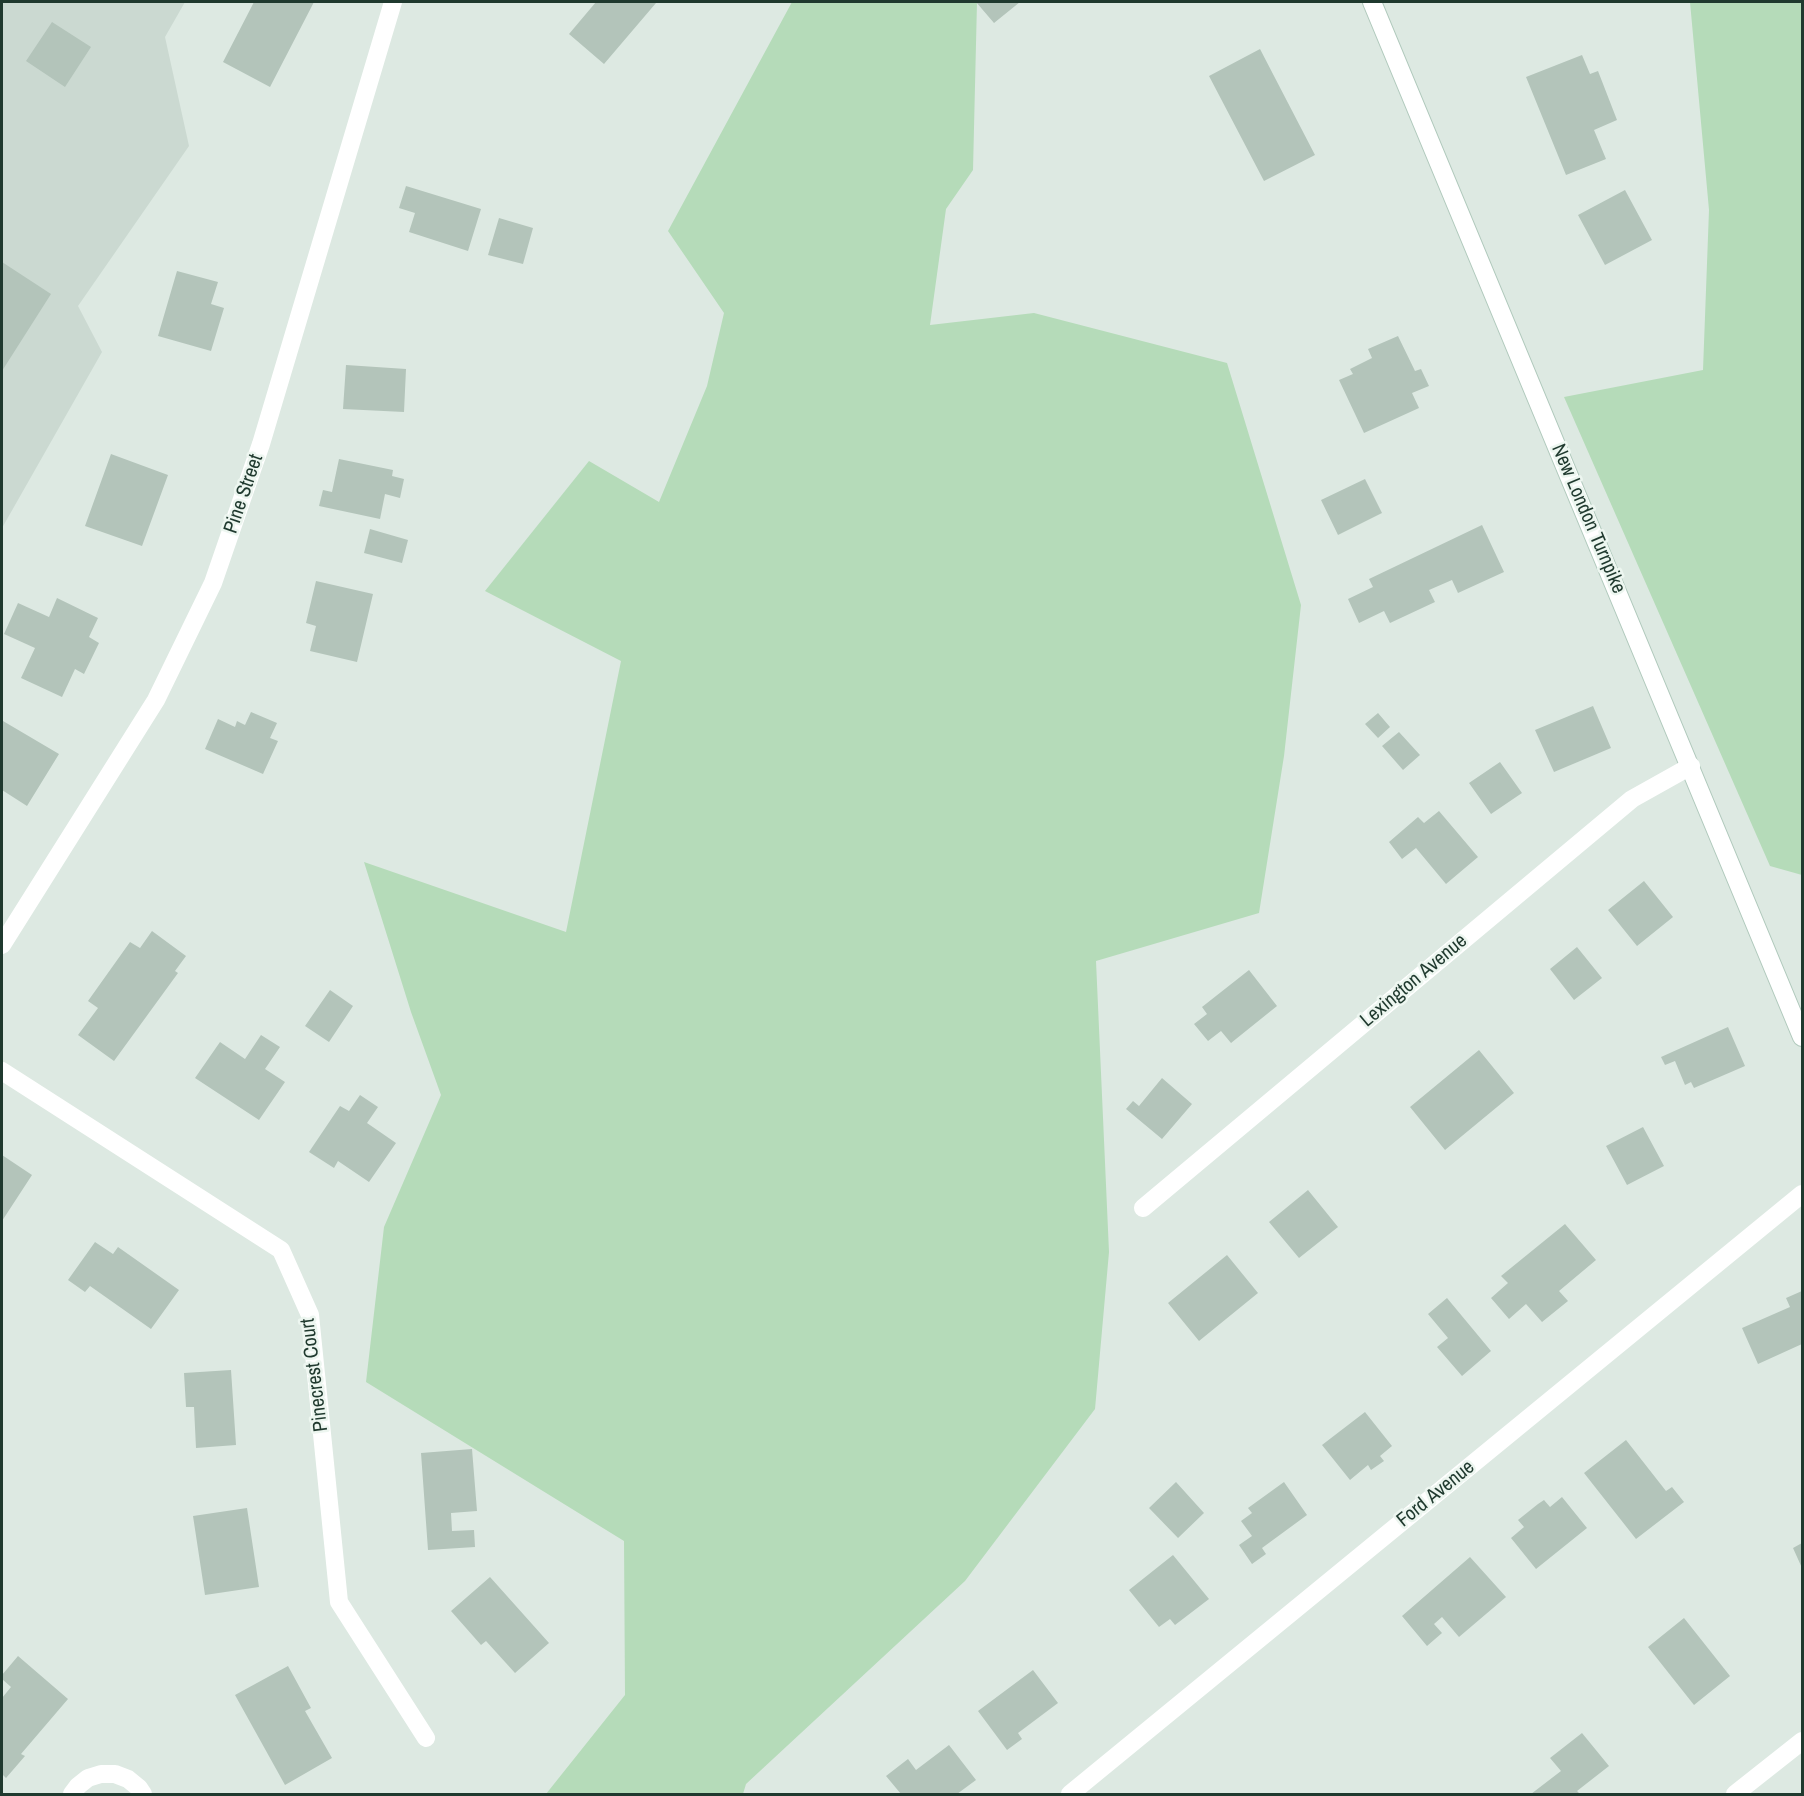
<!DOCTYPE html>
<style>
body{margin:0}
#map{position:relative;width:1804px;height:1796px;overflow:hidden;background:#dde9e2;font-family:"Archivo Narrow",sans-serif}
canvas{display:block}
.frame{position:absolute;inset:0;border:3px solid #1f392e;pointer-events:none}
</style>
<div id="map">
<canvas width="1804" height="1796"></canvas>
<div class="frame"></div>
</div>
<script>
const c = document.querySelector('canvas').getContext('2d');
c.lineJoin = 'round';
function fill(path, color) { c.fillStyle = color; c.fill(path, 'evenodd'); }
const shape = rows => new Path2D(rows.map(r => 'M' + r).join(''));
function trace(path, color, width, dash) { c.strokeStyle = color; c.lineWidth = width; c.lineCap = dash ? 'butt' : 'round'; c.setLineDash(dash || []); c.stroke(path); }
function write(font, color, halo, rows, align = 'center') {
  c.font = font + ' "Archivo Narrow",sans-serif'; c.lineWidth = 5; c.setLineDash([]); c.textBaseline = 'middle'; c.strokeStyle = halo; c.fillStyle = color; for (const [text, x, y, turn = 0] of rows) {
    c.save(); c.translate(x, y); c.rotate((+turn || 0) * Math.PI / 180); c.textAlign = isNaN(turn) ? turn : align; if (halo) c.strokeText(text, 0, 0); c.fillText(text, 0, 0); c.restore();
  }
}
fill(shape([
 [2,2,185,2,165,37,189,146,78,306,102,352,2,528]
]), '#cbd9d1');
fill(shape([
 [792,2,977,2,973,170,946,209,930,325,1034,313,1227,363,1301,605,1284,756,1259,913,1096,961,1109,1252,1095,1409,965,1581,746,1784,743,1794,546,1794,625,1695,624,1541,366,1382,384,1227,441,1095,411,1012,364,862,566,932,621,661,485,591,589,461,659,502,707,386,724,313,668,231],
 [1690,2,1802,2,1802,875,1770,866,1564,397,1703,370,1709,210]
]), '#b5dbb9');
fill(shape([
 [254,2,314,2,270,87,223,62],
 [596,2,656,3,604,64,569,34],
 [976,2,1020,2,994,23],
 [52,22,91,47,65,87,26,61],
 [1260,49,1315,155,1264,181,1209,76],
 [1582,55,1590,74,1598,71,1617,120,1594,130,1606,159,1566,175,1526,77],
 [406,186,481,209,468,251,409,232,415,213,399,208],
 [1625,190,1652,240,1605,265,1578,215],
 [499,218,533,228,523,264,488,255],
 [2,262,51,294,2,371],
 [177,271,218,282,211,304,224,308,211,351,158,336],
 [1398,336,1415,371,1421,369,1429,386,1412,393,1419,408,1364,433,1339,380,1353,374,1350,369,1372,358,1368,349],
 [346,365,406,369,404,412,343,409],
 [111,454,168,475,142,546,85,526],
 [339,459,393,470,392,476,404,479,400,498,385,494,380,519,319,506,323,490,332,492],
 [1365,479,1382,513,1338,535,1321,500],
 [1482,525,1504,572,1458,593,1452,580,1429,590,1435,602,1390,623,1384,611,1359,623,1348,599,1373,587,1369,579],
 [370,529,408,540,402,563,364,553],
 [316,581,373,594,357,662,310,651,316,626,306,623],
 [57,598,98,618,89,637,99,643,84,674,75,669,62,697,21,678,35,648,4,634,18,603,49,617],
 [1593,706,1611,748,1554,772,1535,730],
 [251,712,277,723,270,738,278,741,263,774,205,749,218,719,235,727,237,721,245,725],
 [1378,713,1390,727,1378,738,1365,724],
 [3,721,59,754,27,806,2,790,2,724],
 [1399,732,1420,755,1403,770,1382,746],
 [1500,762,1522,793,1491,814,1469,783],
 [1439,811,1478,857,1446,884,1416,848,1402,859,1389,842,1418,817,1424,823],
 [1644,881,1673,917,1637,946,1608,910],
 [152,931,186,956,175,971,178,973,114,1061,78,1035,98,1008,88,1001,130,942,140,948],
 [1577,947,1602,978,1574,1000,1550,969],
 [1249,970,1277,1006,1231,1043,1221,1031,1208,1041,1194,1024,1207,1014,1202,1007],
 [330,990,353,1006,329,1042,305,1026],
 [1728,1027,1745,1066,1694,1088,1691,1082,1685,1085,1675,1061,1665,1065,1661,1057],
 [261,1035,280,1047,265,1069,285,1082,259,1120,195,1078,220,1042,245,1059],
 [1479,1050,1514,1093,1445,1150,1410,1107],
 [1162,1078,1192,1104,1162,1139,1126,1109,1133,1101,1139,1106],
 [360,1095,378,1107,367,1123,396,1143,369,1182,338,1161,334,1168,309,1152,340,1106,349,1111],
 [1643,1127,1664,1166,1627,1185,1606,1146],
 [2,1155,32,1175,2,1221],
 [1308,1190,1338,1227,1299,1258,1269,1222],
 [1565,1224,1596,1260,1559,1291,1568,1301,1542,1322,1526,1304,1509,1319,1491,1298,1508,1283,1501,1276],
 [95,1242,113,1254,118,1247,179,1290,151,1329,90,1286,85,1292,68,1280],
 [1227,1255,1258,1293,1199,1341,1168,1303],
 [1802,1291,1802,1344,1758,1364,1742,1328,1790,1307,1786,1298],
 [1447,1298,1491,1351,1462,1376,1437,1347,1448,1338,1428,1314],
 [231,1370,236,1445,196,1448,194,1407,186,1407,184,1373],
 [1365,1412,1392,1446,1380,1456,1384,1461,1371,1470,1368,1465,1350,1480,1322,1445],
 [1626,1440,1666,1491,1672,1487,1684,1502,1636,1539,1584,1473],
 [472,1449,477,1511,451,1513,452,1531,474,1530,475,1547,428,1550,421,1453],
 [1176,1482,1204,1513,1178,1538,1149,1508],
 [1284,1482,1307,1515,1262,1548,1266,1554,1252,1564,1239,1545,1252,1536,1241,1521,1252,1513,1248,1508],
 [1562,1497,1587,1528,1536,1569,1511,1538,1524,1527,1518,1520,1538,1504,1544,1500,1550,1507],
 [247,1508,259,1587,205,1595,193,1516],
 [1802,1543,1802,1568,1793,1548],
 [1173,1555,1209,1599,1175,1625,1170,1619,1159,1627,1129,1590],
 [1470,1557,1506,1597,1459,1637,1442,1617,1434,1624,1442,1633,1427,1646,1402,1616],
 [490,1577,549,1643,515,1673,486,1641,481,1645,451,1611],
 [1684,1618,1730,1676,1694,1705,1648,1647],
 [18,1656,68,1699,21,1754,25,1756,6,1778,2,1774,2,1698,11,1687,2,1679,2,1675],
 [288,1666,311,1708,305,1711,332,1758,285,1785,235,1695],
 [1033,1670,1058,1703,1018,1733,1022,1739,1007,1750,978,1711],
 [1582,1733,1609,1766,1577,1791,1580,1794,1531,1794,1561,1771,1550,1758],
 [949,1745,976,1780,957,1794,901,1794,886,1776,908,1759,916,1770]
]), '#b3c4ba');
const secondary = shape([
 [1372,2,1802,1037]
]);
trace(secondary, '#b0c9bc', 20);
trace(shape([
 [2,945,156,700,213,583,261,444,393,2],
 [2,1071,281,1250,310,1315,339,1602,426,1738],
 [1143,1208,1632,799,1691,766],
 [72,1794,78,1786,88,1778,101,1774,115,1774,128,1779,139,1788,143,1794],
 [1070,1794,1802,1194],
 [1735,1794,1802,1741]
]), '#fff', 18);
trace(secondary, '#fff', 18);
write('20px', '#1f392e', '#edf6f0', [
 ["Pine Street",244,494,-71],
 ["New London Turnpike",1588,519,67],
 ["Lexington Avenue",1414,981,-40],
 ["Pinecrest Court",315,1375,-97],
 ["Ford Avenue",1436,1494,-39]
]);
</script>
